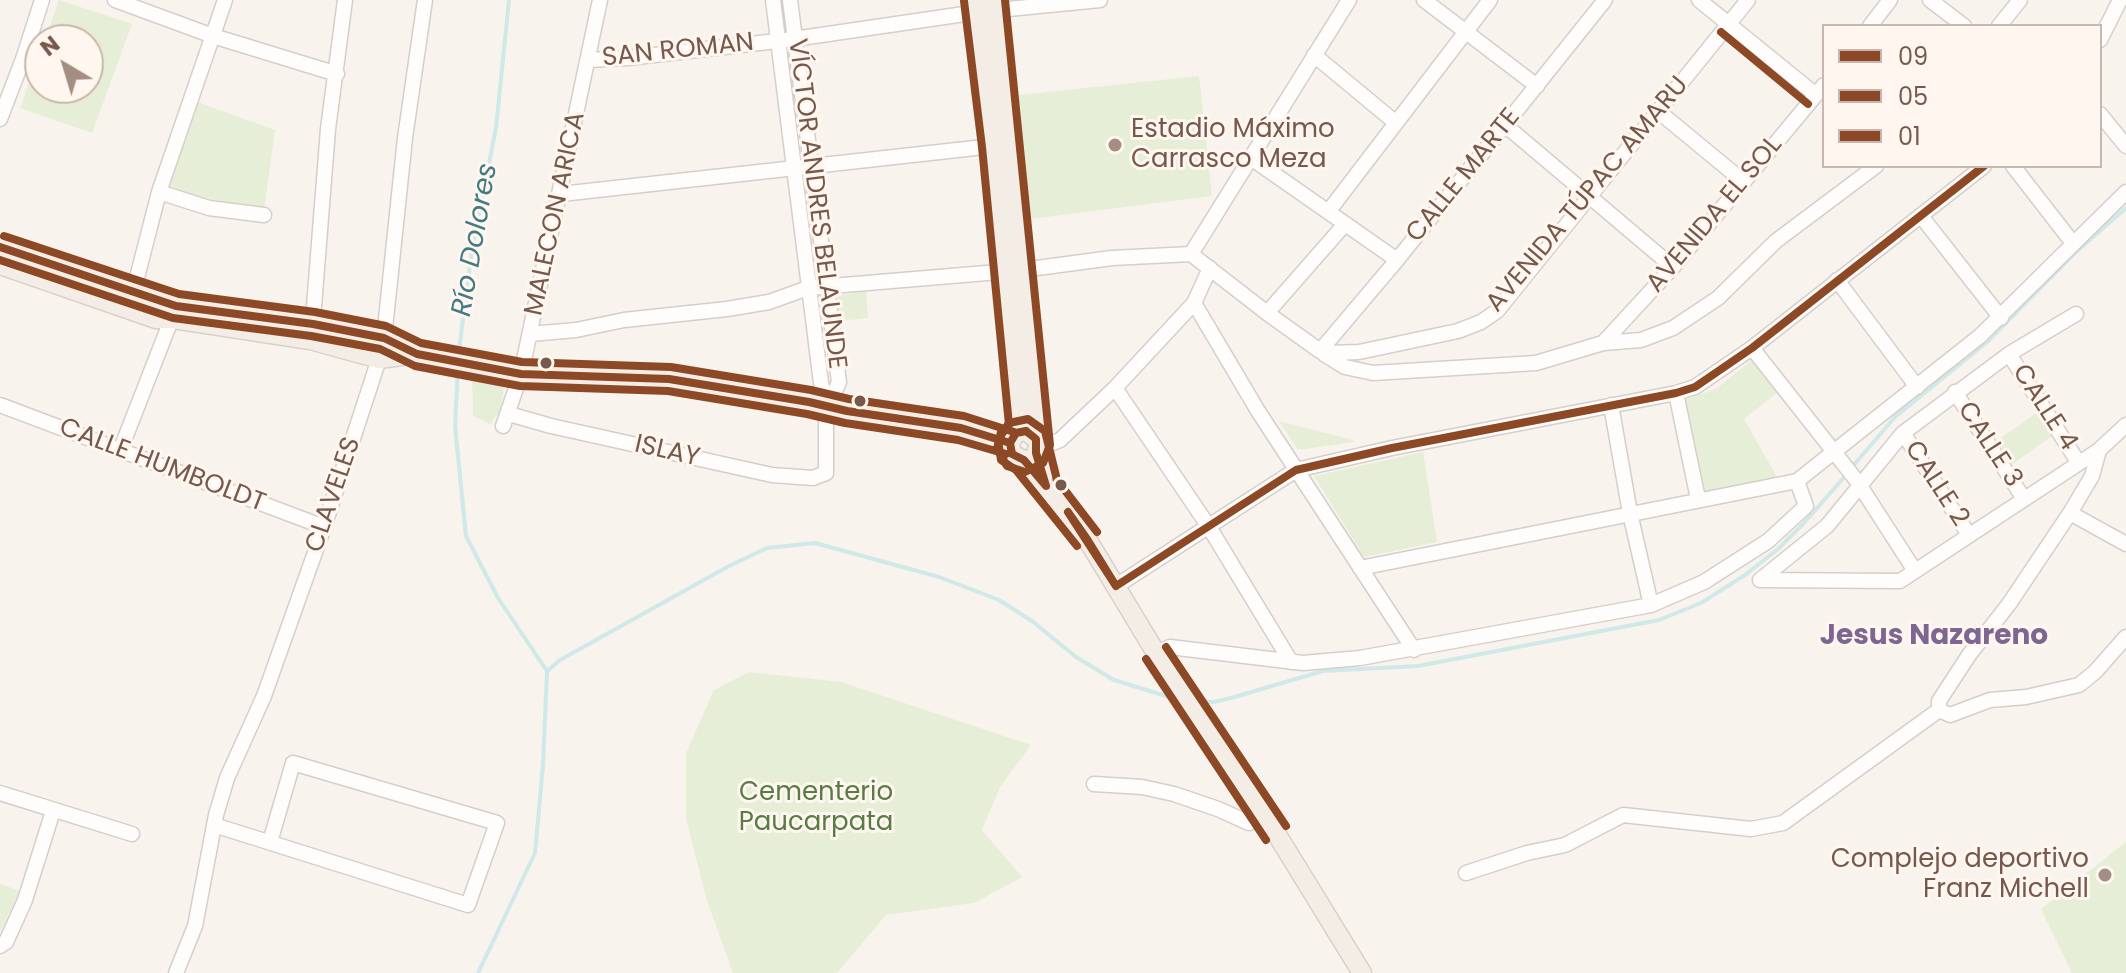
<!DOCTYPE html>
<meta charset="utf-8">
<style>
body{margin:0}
#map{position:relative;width:2126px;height:973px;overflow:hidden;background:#f8f3ed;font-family:Poppins,sans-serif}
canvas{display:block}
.legend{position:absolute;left:1822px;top:24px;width:280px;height:144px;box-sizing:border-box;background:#fff7ef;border:2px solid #c8b7ae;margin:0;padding:10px 14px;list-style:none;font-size:24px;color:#76584c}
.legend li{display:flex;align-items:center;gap:16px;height:40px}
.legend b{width:40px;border:2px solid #c8b7ae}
.north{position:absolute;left:24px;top:24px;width:80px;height:80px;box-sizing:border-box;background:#fff7ef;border:2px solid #c8b7ae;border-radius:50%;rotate:322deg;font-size:22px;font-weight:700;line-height:32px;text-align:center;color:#76584c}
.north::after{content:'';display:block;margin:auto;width:28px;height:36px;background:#a48e84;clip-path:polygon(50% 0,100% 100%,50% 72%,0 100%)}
</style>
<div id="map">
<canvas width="2126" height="973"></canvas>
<ul class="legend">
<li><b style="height:10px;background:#8d4925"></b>09</li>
<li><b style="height:10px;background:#8d4925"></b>05</li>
<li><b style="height:10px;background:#8d4925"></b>01</li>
</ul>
<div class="north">N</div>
</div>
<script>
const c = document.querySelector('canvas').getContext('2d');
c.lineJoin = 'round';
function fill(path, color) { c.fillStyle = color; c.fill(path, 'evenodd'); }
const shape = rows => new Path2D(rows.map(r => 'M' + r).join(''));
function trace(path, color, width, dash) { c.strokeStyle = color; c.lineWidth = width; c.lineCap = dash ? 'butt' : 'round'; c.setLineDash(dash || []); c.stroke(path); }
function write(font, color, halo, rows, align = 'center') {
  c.font = font + ' Poppins,sans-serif'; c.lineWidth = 6; c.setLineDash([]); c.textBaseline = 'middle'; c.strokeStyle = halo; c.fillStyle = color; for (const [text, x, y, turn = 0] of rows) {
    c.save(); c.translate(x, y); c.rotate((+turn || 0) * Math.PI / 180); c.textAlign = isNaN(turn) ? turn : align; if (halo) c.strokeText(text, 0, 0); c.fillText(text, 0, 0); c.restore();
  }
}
fill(shape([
 [59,0,132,24,92,133,20,108,40,53,40,88,88,88,88,40,45,40],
 [1199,76,1212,196,1031,219,1019,95],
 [197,102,275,130,264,210,169,190],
 [866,291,868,318,839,321,837,296],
 [1753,359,1778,392,1744,419,1777,477,1701,492,1682,401,1716,389],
 [472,375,482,383,504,386,502,408,490,424,473,416],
 [2038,412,2054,435,2012,464,1996,441],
 [1279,421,1353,440,1354,442,1298,450],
 [1423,452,1437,542,1364,557,1314,476],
 [749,672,841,682,1031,745,1000,787,982,830,1022,877,974,903,886,915,837,973,733,973,707,901,686,819,686,753,714,690],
 [2126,842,2126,973,2072,973,2041,909],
 [0,884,20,891,0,932]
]), '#e6eed8');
trace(shape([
 [458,358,472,249,496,128,509,0],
 [458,366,455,426,466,536,498,598,547,671,543,765,535,853,478,973],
 [1852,467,1895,417,1987,342,2076,252,2126,208],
 [547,671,560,660,729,566,767,548,815,543,939,577,999,600,1032,621,1076,657,1114,680,1182,701],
 [1194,701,1214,702,1231,698,1323,671,1418,666,1659,620,1701,603,1745,575,1778,549,1803,524,1847,474]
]), '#cfe8e8', 4);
const minor = shape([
 [115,0,213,36,337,74],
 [773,0,821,383,828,406],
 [1424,0,1537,86],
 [1699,0,1816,95],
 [1930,0,1964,26],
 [1870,26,1890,0],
 [1999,26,2020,0],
 [2100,40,2120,0],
 [1314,55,1396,123],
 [589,60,628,58,794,39,978,12,1100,0],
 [1658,111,1744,182],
 [2100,114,2126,146],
 [0,119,23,59,42,0],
 [1505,125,1673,267],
 [1251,158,1397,260],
 [2013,166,2072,242],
 [159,192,209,208,264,215],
 [561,194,1002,145],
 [1328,212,1490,0],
 [1921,216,2001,318],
 [1191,254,1267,313,1320,351,1329,353,1359,352,1458,331,1481,322,1497,311,1748,0],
 [1191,254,1349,0],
 [1837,280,1917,387],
 [131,301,159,192,225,0],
 [1194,303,1258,411,1414,650],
 [1267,313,1345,224],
 [312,332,328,129,345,0],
 [530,334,576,330,624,320,727,309,769,302,808,288,1022,270,1112,258,1191,254],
 [1603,343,1673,267,1824,85],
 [1752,348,1857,481,1915,571],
 [1320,351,1397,260,1605,0],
 [1324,354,1345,367,1373,373,1536,363,1603,343,1641,340,1673,328,1718,298,1776,241,1876,166],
 [2009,354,2078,462],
 [1115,388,1209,527,1291,662],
 [1955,392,2024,499],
 [1676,393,1698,499],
 [0,405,324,527],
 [1611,405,1630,513,1651,605],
 [509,414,551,426,772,475,813,478,826,473,826,413,839,382,790,0],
 [503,426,521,374,600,0],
 [1903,433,1969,535],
 [1038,449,1060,440,1115,388,1194,303,1210,268],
 [120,451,175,310],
 [2070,513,2126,544],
 [1360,568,1797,481,1980,336,2126,192],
 [1760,580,1827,526,1903,433,2009,354,2076,314],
 [1760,580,1900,581,2099,450,2126,425],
 [1116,586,1296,470,1392,448,1676,393,1695,387,1752,348,1984,166],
 [1156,653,1170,647,1303,663,1360,658,1651,605,1704,582,1768,541,1806,506,1797,481],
 [1939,710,1939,701,1969,655,2009,604,2070,513,2092,476,2099,450],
 [1939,710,1950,715,1990,700,2026,697,2079,685,2095,672,2126,637],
 [1094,784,1142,787,1174,794,1218,809,1249,823,1263,814],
 [0,793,132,834],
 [214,825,468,905,497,823,293,763,270,842],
 [1466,873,1527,853,1565,845,1623,815,1751,829,1783,823,1939,710],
 [0,946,6,942,25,900,53,811],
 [176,973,195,926,216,815,227,778,264,696,324,527,379,359,384,338,405,138,425,0]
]);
const major = shape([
 [976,0,994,146,1022,431],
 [993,0,1022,270,1038,446,1036,453,1043,476],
 [0,247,176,306,313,324,384,338,417,354],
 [0,265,156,319,173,319,310,340,379,359,417,354,521,374,669,379,809,402,847,411,961,428,1010,443],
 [1036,439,1026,431,1016,433,1010,443,1012,454,1024,460,1087,539,1156,653,1276,833,1362,973]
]);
trace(minor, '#d6ceca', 17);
trace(major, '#d9d0cb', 21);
trace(minor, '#fefdfc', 14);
trace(major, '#f3ede6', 18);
trace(shape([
 [0,247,176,306,313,324,384,338,417,354,521,374,669,379,809,402,847,411,961,428,1010,443],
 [1026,431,1036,439,1036,453,1046,486,1024,460,1012,454,1010,443,1016,433,1026,431],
 [1068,512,1087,539,1116,586,1068,512],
 [1116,586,1296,470,1392,448,1676,393,1695,387,1752,348,1984,166]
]), '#8d4925', 8);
trace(shape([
 [964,1,982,147,1009,425,1001,432,997,449,1007,466,1025,472,1043,463,1050,445,1005,0],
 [1721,32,1808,104],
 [0,260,173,318,311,336,380,349,415,366,520,386,668,391,807,414,845,423,958,440,1006,454]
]), '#8d4925', 8);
trace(shape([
 [4,236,179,294,315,312,386,326,421,343,522,362,671,367,811,390,849,399,964,416,1014,432],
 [1077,546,1016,470,1001,460,998,440,1009,423,1028,419,1045,431,1057,480,1097,532],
 [1166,647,1286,826],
 [1146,659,1266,840]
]), '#8d4925', 8);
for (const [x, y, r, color] of [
 [1115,145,8,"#a48e84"],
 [546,363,7,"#76584c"],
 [860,401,7,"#76584c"],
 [1061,485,7,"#76584c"],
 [2105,875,8,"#a48e84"]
]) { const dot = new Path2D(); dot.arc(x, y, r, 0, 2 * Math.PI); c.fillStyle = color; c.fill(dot); trace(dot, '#fff7ef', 3); }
write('26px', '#76584c', '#fff7ef', [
 ["SAN ROMAN",678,51,-6],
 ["CALLE MARTE",1464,176,-51],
 ["AVENIDA TÚPAC AMARU",1588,195,-50],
 ["VÍCTOR ANDRES BELAUNDE",816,204,83],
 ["MALECON ARICA",556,214,-78],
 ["AVENIDA EL SOL",1715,215,-50],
 ["CALLE 4",2044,408,57],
 ["CALLE 3",1989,445,57],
 ["ISLAY",667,452,13],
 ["CALLE HUMBOLDT",162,466,21],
 ["CALLE 2",1936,484,57],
 ["CLAVELES",334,495,-71]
]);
write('26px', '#76584c', '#fff7ef', [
 ["Estadio Máximo",1131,130],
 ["Carrasco Meza",1131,160],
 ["Complejo deportivo",2089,860,"right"],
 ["Franz Michell",2089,890,"right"]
], 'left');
write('26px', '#587c44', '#fff7ef', [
 ["Cementerio",816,793],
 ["Paucarpata",816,823]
]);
write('italic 28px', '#437b82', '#fff7ef', [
 ["Río Dolores",476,240,-80]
]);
write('bold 28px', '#7f6592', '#fff7ef', [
 ["Jesus Nazareno",1934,637]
]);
</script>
